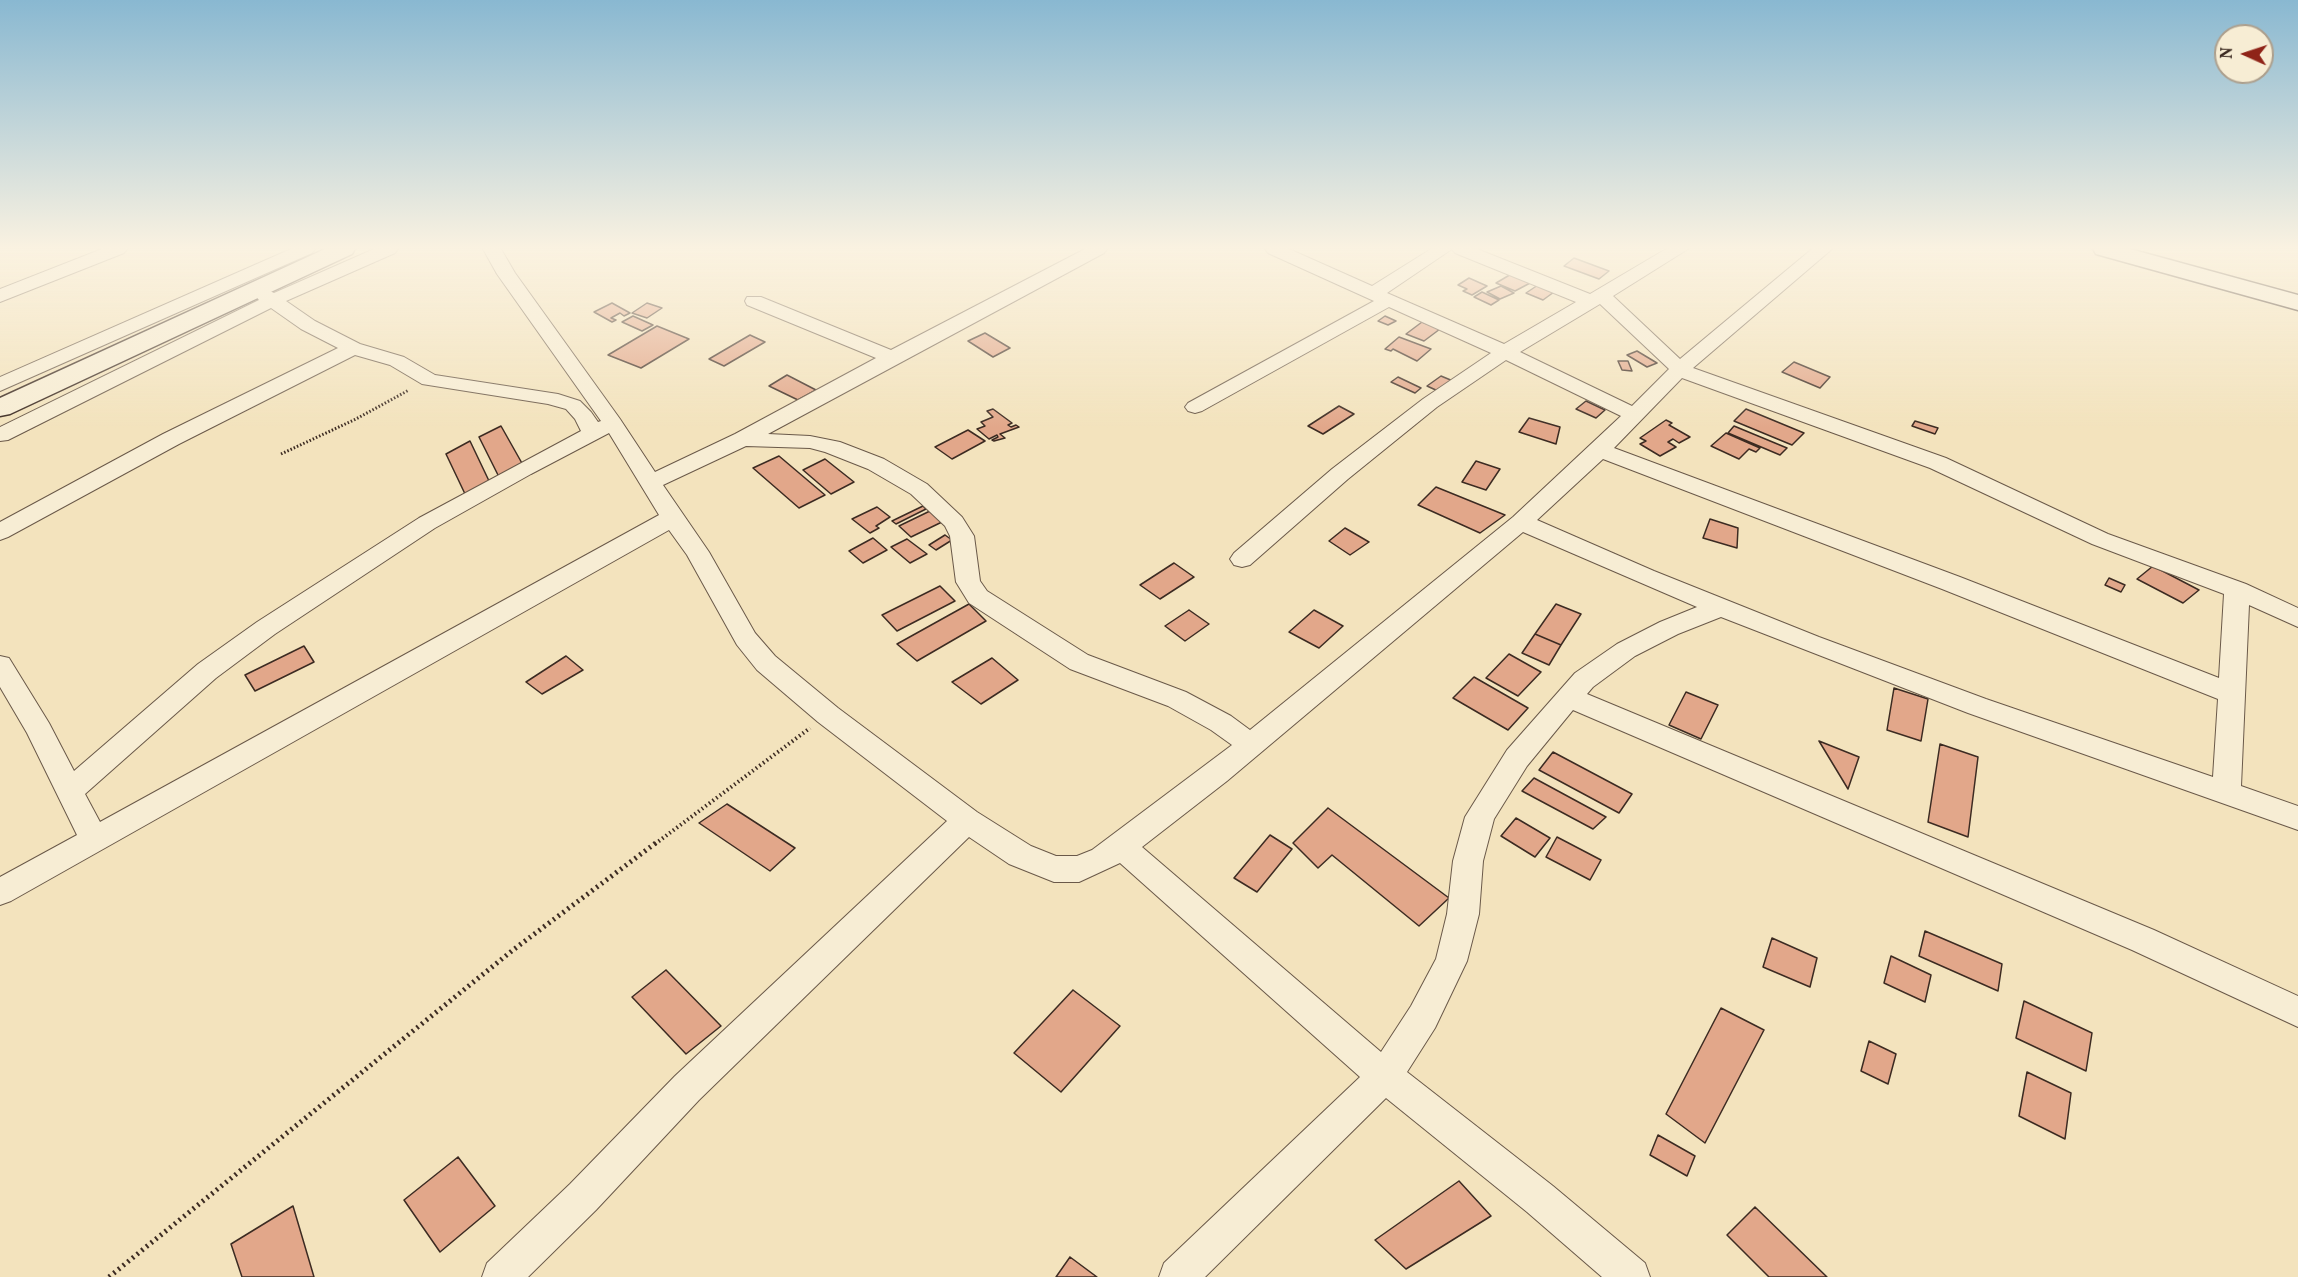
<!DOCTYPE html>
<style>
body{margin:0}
#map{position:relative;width:2298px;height:1277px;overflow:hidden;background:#f3e3bd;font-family:Vollkorn,serif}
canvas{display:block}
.north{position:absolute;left:2214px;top:24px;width:60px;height:60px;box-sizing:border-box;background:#f7edd4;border:2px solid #ac9f8d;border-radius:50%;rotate:273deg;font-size:16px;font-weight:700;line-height:24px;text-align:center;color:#3c2b22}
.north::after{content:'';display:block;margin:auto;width:21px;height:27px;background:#8f2418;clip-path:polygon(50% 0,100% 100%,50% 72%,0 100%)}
</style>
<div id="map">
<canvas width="2298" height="1277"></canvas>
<div class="north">N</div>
</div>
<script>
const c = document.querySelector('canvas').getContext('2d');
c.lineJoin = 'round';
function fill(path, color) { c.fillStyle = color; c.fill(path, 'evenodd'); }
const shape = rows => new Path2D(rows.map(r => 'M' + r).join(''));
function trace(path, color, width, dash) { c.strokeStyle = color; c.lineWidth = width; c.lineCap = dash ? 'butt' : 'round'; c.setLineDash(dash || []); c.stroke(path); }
const building = shape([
 [1574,258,1609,271,1599,279,1564,266,1574,258],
 [1513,273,1532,282,1515,291,1496,283,1513,273],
 [1469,278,1487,286,1472,295,1463,291,1467,289,1458,285,1469,278],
 [1538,285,1554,292,1543,300,1526,293,1538,285],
 [1501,286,1514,293,1500,299,1487,292,1501,286],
 [1482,292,1499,300,1491,305,1474,297,1482,292],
 [612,303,630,313,624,316,620,313,611,318,616,320,612,322,594,312,612,303],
 [647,303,662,308,647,318,632,313,647,303],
 [633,316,653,325,642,331,622,322,633,316],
 [1385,316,1396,321,1388,325,1378,321,1385,316],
 [1422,322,1440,329,1424,341,1406,334,1422,322],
 [657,326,689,339,641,368,608,355,657,326],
 [985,333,1010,348,993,357,968,341,985,333],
 [750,335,765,342,724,366,709,359,750,335],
 [1399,337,1431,349,1417,361,1393,349,1391,351,1385,349,1399,337],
 [1637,351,1657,363,1647,367,1627,355,1637,351],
 [1618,361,1628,361,1632,371,1622,370,1618,361],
 [1794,362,1830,377,1820,388,1782,372,1794,362],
 [787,375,816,390,798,400,769,386,787,375],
 [1441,376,1453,381,1438,391,1427,386,1441,376],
 [1398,377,1421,388,1415,393,1391,382,1398,377],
 [1586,401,1605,410,1596,418,1576,409,1586,401],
 [1339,406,1354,414,1323,434,1308,426,1339,406],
 [993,409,1012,423,1008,425,1011,427,1016,425,1019,427,1000,434,1005,438,994,441,992,440,998,437,997,435,989,439,977,429,985,426,981,422,993,417,987,411,993,409],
 [1746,409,1804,433,1792,445,1734,421,1746,409],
 [1529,418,1560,427,1556,444,1519,432,1529,418],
 [1666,420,1672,423,1669,425,1690,437,1679,443,1673,439,1668,442,1676,447,1660,456,1640,444,1646,441,1640,438,1666,420],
 [1915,421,1938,428,1935,434,1912,426,1915,421],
 [501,426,523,465,499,477,479,437,501,426],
 [1734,426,1787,448,1780,455,1728,433,1734,426],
 [968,430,985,441,952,459,935,447,968,430],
 [1726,433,1760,448,1756,452,1749,449,1739,459,1711,446,1726,433],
 [470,441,490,483,466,496,446,454,470,441],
 [779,456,825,495,799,508,753,468,779,456],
 [825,459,854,482,831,494,803,470,825,459],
 [1476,461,1500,469,1486,490,1462,482,1476,461],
 [1436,487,1505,515,1480,533,1418,505,1436,487],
 [923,506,926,509,896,524,892,521,923,506],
 [877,507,890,517,876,526,879,528,870,533,852,519,877,507],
 [932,510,944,521,911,537,899,526,932,510],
 [1710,519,1738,528,1737,548,1703,538,1710,519],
 [1345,528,1369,542,1350,555,1329,541,1345,528],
 [945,535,952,540,936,550,929,545,945,535],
 [873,538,887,550,863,563,849,551,873,538],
 [907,539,927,554,910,563,891,547,907,539],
 [1174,563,1194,577,1160,599,1140,585,1174,563],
 [2153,566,2199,590,2183,603,2137,579,2153,566],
 [2109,578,2125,585,2121,592,2105,585,2109,578],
 [940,586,955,601,897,631,882,615,940,586],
 [969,604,986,621,917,661,897,644,969,604],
 [1556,604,1581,614,1561,645,1535,634,1556,604],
 [1189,610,1209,624,1185,641,1165,626,1189,610],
 [1314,610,1343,626,1319,648,1289,632,1314,610],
 [1535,634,1561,645,1549,665,1522,653,1535,634],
 [304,646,314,662,255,691,245,675,304,646],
 [1509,654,1541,672,1518,696,1486,678,1509,654],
 [566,656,583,670,542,694,526,682,566,656],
 [992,658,1018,680,981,704,952,682,992,658],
 [1474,677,1528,708,1508,730,1453,698,1474,677],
 [1894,688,1928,699,1921,741,1887,730,1894,688],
 [1686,692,1718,705,1701,739,1669,725,1686,692],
 [1819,741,1859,757,1848,789,1819,741],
 [1940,744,1978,757,1968,837,1928,822,1940,744],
 [1553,752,1632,794,1619,813,1539,770,1553,752],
 [1534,778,1606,817,1593,829,1522,791,1534,778],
 [727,804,795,848,770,871,699,823,727,804],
 [1328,808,1449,898,1419,926,1332,855,1318,868,1293,843,1328,808],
 [1516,818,1550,838,1535,857,1501,836,1516,818],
 [1270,835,1292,849,1257,892,1234,878,1270,835],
 [1557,837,1601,860,1590,880,1546,857,1557,837],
 [1925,931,2002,964,1998,991,1919,956,1925,931],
 [1772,938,1817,958,1810,987,1763,967,1772,938],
 [1891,956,1931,975,1925,1002,1884,983,1891,956],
 [666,970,721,1026,686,1054,632,997,666,970],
 [1073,990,1120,1026,1061,1092,1014,1053,1073,990],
 [2024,1001,2092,1033,2086,1071,2016,1038,2024,1001],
 [1721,1008,1764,1030,1705,1143,1666,1114,1721,1008],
 [1869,1041,1896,1054,1888,1084,1861,1071,1869,1041],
 [2027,1072,2071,1093,2065,1139,2019,1116,2027,1072],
 [1658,1135,1695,1156,1687,1176,1650,1155,1658,1135],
 [458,1157,495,1206,440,1252,404,1200,458,1157],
 [1459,1181,1491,1216,1406,1269,1375,1240,1459,1181],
 [293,1206,314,1277,242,1277,231,1244,293,1206],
 [1755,1207,1827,1277,1769,1277,1727,1235,1755,1207],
 [1070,1257,1097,1277,1056,1277,1070,1257]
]);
fill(building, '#e2a78a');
trace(building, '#3c2b22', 1.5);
const street = shape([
 [102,249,127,249,124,253,0,302,0,289,102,249],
 [291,249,315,249,312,253,0,391,0,377,291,249],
 [374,249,398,249,395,253,286,301,315,321,360,344,404,357,435,375,558,394,580,401,591,412,598,422,601,421,497,274,483,249,501,249,515,273,620,419,655,472,735,434,876,358,747,305,745,301,747,297,761,297,891,350,1085,249,1107,249,1104,253,768,434,810,436,840,442,884,459,927,484,962,517,974,536,980,581,987,591,1088,655,1186,692,1231,716,1250,730,1513,517,1621,416,1506,360,1437,407,1348,479,1250,565,1242,567,1234,565,1230,559,1234,553,1332,469,1423,399,1491,353,1389,307,1202,411,1195,413,1188,411,1185,407,1188,403,1374,301,1268,253,1265,249,1289,249,1372,286,1431,249,1452,249,1387,293,1504,344,1576,302,1455,253,1452,249,1477,249,1590,294,1666,249,1688,249,1613,296,1680,359,1812,249,1832,249,1693,368,1946,458,2108,534,2246,584,2298,608,2298,627,2249,605,2241,786,2298,806,2298,830,1968,713,1721,617,1678,634,1635,656,1593,687,1587,694,2154,930,2298,996,2298,1027,2132,950,1573,710,1527,766,1494,819,1483,861,1479,914,1467,961,1435,1028,1407,1072,1553,1186,1645,1263,1650,1277,1602,1277,1527,1212,1386,1098,1205,1277,1159,1277,1164,1263,1360,1077,1120,863,1079,882,1054,882,1009,864,969,837,699,1100,596,1210,528,1277,482,1277,487,1263,570,1184,675,1076,947,821,818,722,757,670,737,645,687,555,669,530,11,901,0,905,0,877,77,835,27,733,0,687,0,656,9,658,49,723,74,771,198,664,257,622,419,518,581,431,575,419,566,409,548,404,422,384,390,365,355,355,179,444,8,537,0,540,0,522,163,434,338,348,301,329,271,308,8,440,0,441,0,427,259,300,253,293,255,289,262,287,274,293,374,249],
 [1600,304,1669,369,1632,406,1520,352,1600,304],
 [1682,378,1930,468,2092,544,2224,594,2219,678,1960,577,1614,448,1682,378],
 [609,433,659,515,100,822,85,794,216,678,275,634,435,528,531,474,609,433],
 [746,446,810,448,825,452,868,469,911,494,945,526,950,536,956,582,969,603,1070,669,1168,706,1211,730,1232,745,1092,850,1077,856,1056,856,1031,846,977,812,838,708,775,656,755,633,709,552,663,485,746,446],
 [1603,459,1942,589,2218,699,2213,777,1986,699,1819,637,1654,571,1537,520,1603,459],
 [1523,532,1697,607,1660,622,1617,644,1575,673,1507,750,1465,817,1453,861,1447,914,1436,959,1411,1006,1381,1052,1142,847,1227,781,1523,532]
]);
const secondary = shape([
 [325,249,355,249,352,254,10,414,0,416,0,398,325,249],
 [2093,249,2130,249,2298,295,2298,310,2096,254,2093,249]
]);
trace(street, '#6a5949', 2);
trace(secondary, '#3c2b22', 3);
trace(shape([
 [281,454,356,419,409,390]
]), '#3c2b22', 3, [1.5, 2]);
trace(shape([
 [655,844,810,728]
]), '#3c2b22', 4, [1.5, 3]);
trace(shape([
 [109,1277,513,950,657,842]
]), '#3c2b22', 5, [2, 4]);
fill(street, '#f7edd4');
fill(secondary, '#f7edd4');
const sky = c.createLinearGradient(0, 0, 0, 428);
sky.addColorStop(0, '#89b8d1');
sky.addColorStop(0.58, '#faf2e1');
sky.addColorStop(1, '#faf2e100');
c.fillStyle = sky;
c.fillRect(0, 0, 2298, 428);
</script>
